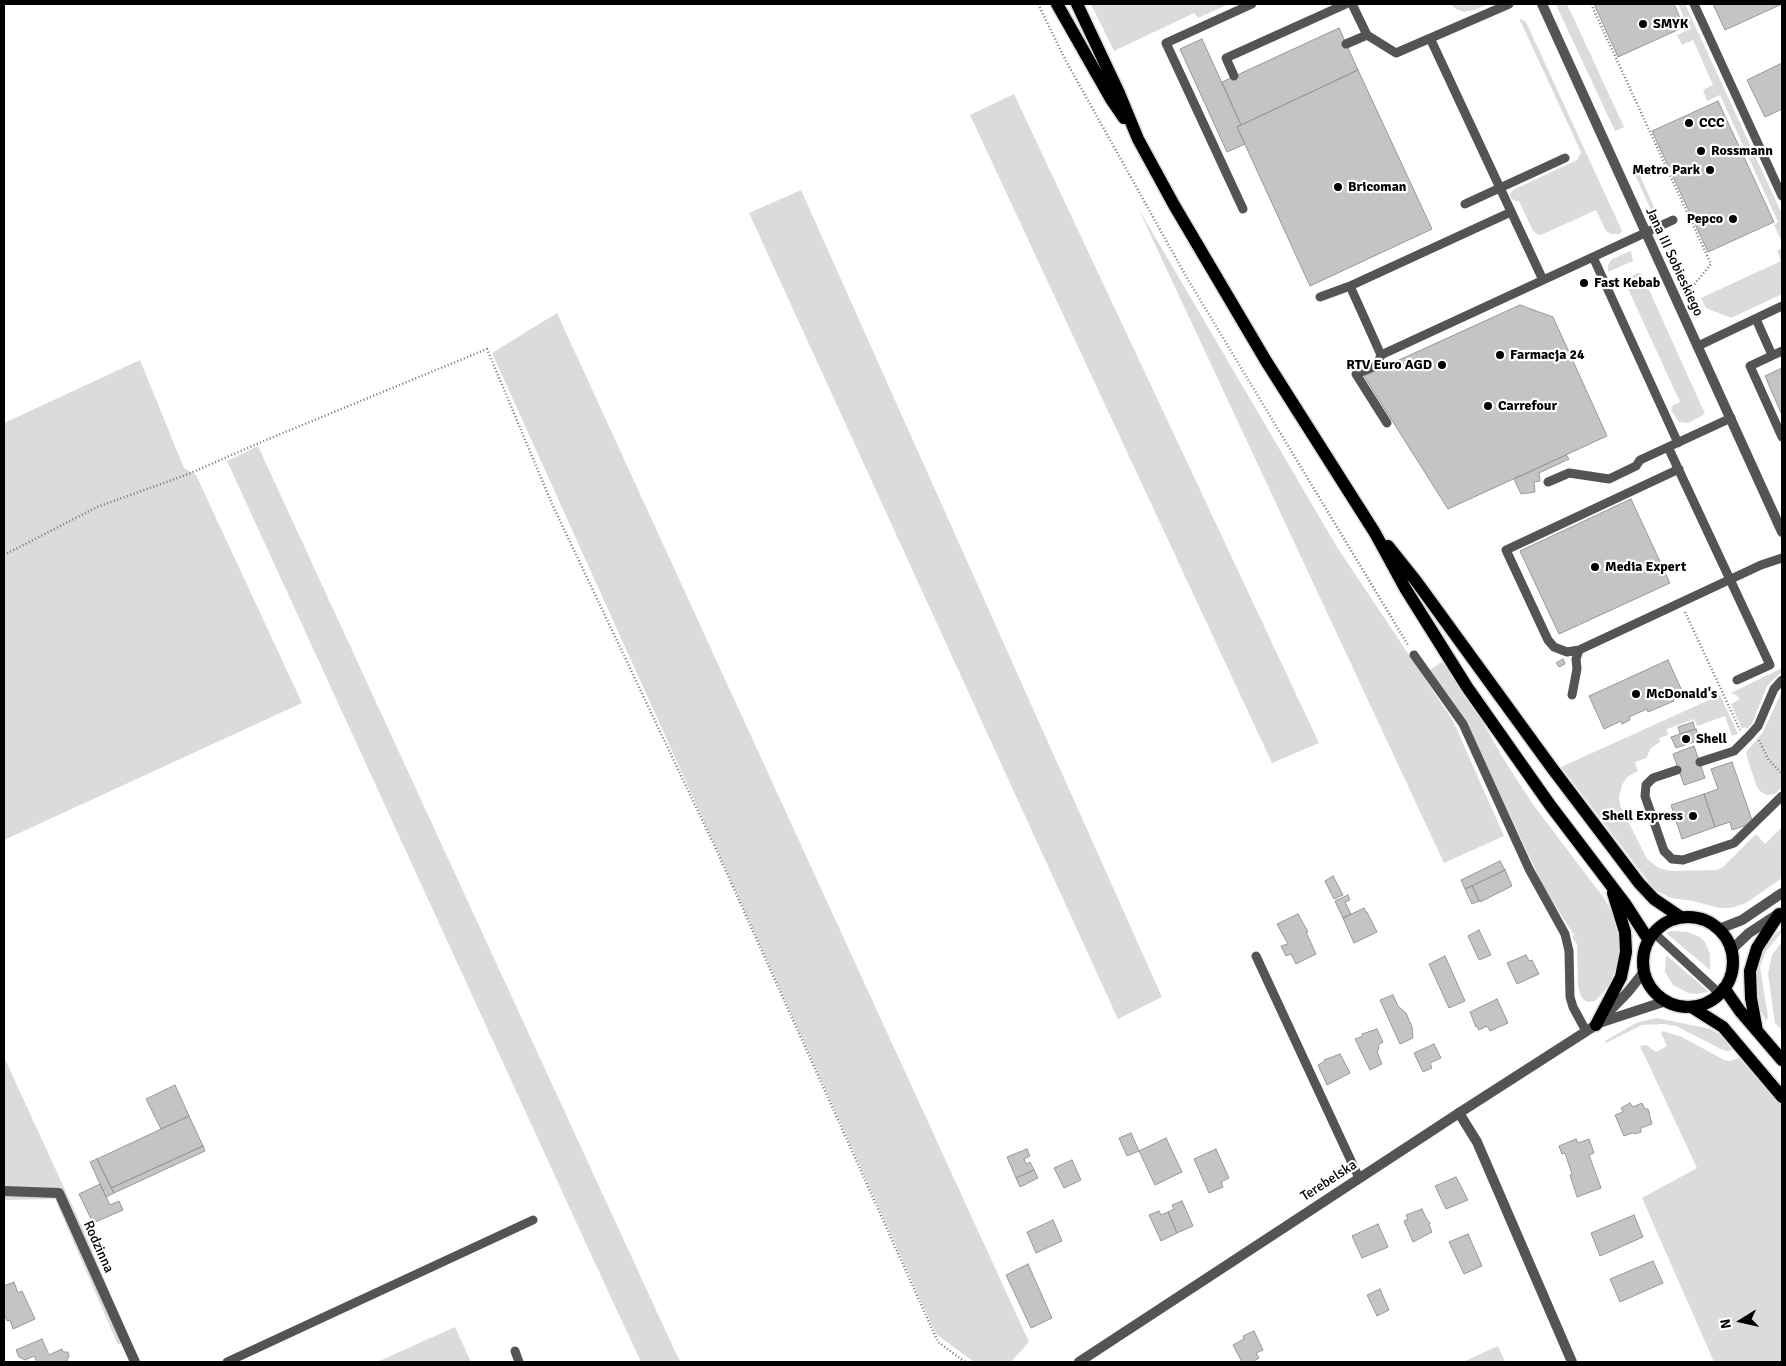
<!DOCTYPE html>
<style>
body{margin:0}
#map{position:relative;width:1786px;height:1366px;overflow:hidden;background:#fff;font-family:Signika,sans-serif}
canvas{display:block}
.frame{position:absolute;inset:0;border:5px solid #000;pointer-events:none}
.north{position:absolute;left:1716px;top:1296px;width:50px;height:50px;-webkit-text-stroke:4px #fff;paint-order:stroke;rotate:260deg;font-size:14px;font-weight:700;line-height:20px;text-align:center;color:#000}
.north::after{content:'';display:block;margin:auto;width:18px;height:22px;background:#000;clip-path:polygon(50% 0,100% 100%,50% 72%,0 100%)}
</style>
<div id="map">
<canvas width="1786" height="1366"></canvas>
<div class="frame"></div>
<div class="north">N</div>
</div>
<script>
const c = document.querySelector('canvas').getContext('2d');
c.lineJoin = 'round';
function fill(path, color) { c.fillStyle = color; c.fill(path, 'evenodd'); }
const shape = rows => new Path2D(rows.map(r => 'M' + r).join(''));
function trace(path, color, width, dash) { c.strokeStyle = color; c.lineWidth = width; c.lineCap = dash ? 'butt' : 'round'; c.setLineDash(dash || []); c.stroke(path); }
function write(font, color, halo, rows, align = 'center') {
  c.font = font + ' Signika,sans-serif'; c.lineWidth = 4.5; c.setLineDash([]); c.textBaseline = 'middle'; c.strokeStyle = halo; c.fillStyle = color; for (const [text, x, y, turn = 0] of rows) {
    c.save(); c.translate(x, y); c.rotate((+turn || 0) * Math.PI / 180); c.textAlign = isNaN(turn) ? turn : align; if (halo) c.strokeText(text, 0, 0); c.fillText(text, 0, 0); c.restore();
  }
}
fill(shape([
 [1091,4,1229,4,1198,18,1194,13,1114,51],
 [1450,4,1488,4,1474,10,1464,12,1456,9],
 [1557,4,1567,4,1624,127,1615,131,1557,7],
 [1678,4,1685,4,1782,214,1782,242,1774,225,1778,222,1720,95,1707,101,1703,90,1713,85,1693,40,1682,45,1677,35,1689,29],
 [1519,18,1526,22,1622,231,1619,234,1611,234,1606,231,1596,210,1541,235,1537,234,1533,231,1519,201,1515,201,1511,198,1510,194,1513,190,1577,160,1581,152],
 [1014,94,1319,743,1272,763,970,115],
 [1638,171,1658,216,1652,212,1634,173],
 [801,190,1162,997,1118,1019,749,213],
 [1138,208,1337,547,1453,721,1504,836,1444,863],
 [1666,234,1700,306,1696,308,1665,241],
 [1782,248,1782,294,1731,318,1706,308,1701,298,1781,261,1777,251],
 [1631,251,1633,261,1608,272,1608,265,1612,259],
 [1638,273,1642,274,1705,414,1688,423,1679,422,1671,410,1673,405,1680,402,1624,280],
 [557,313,1029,1342,1011,1362,974,1362,936,1334,492,353],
 [140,360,184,468,196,475,302,703,4,840,4,423],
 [258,446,680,1362,641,1362,594,1261,227,461],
 [1443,661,1475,708,1501,755,1534,806,1604,898,1617,922,1620,943,1617,966,1609,985,1602,994,1595,1001,1588,1002,1584,1000,1580,995,1578,984,1577,944,1572,937,1574,935,1545,890,1465,720,1430,670],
 [1782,668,1782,672,1775,678,1767,686,1752,724,1747,729,1745,727,1742,729,1731,704,1740,699,1736,695,1731,693],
 [1782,691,1782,787,1775,794,1767,795,1761,792,1757,787,1748,761,1746,752,1763,732],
 [1720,695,1738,734,1732,736,1725,716,1697,726,1694,719,1667,729,1668,735,1659,738,1660,742,1651,748,1646,758,1635,762,1638,771,1627,777,1622,785,1619,797,1620,805,1647,859,1659,868,1671,871,1716,870,1723,867,1756,834,1765,844,1782,827,1782,878,1746,903,1731,908,1719,908,1693,901,1671,898,1655,890,1561,767],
 [1782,929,1782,932,1766,951,1760,967,1768,1017,1766,1021,1758,1005,1755,989,1756,974,1757,965,1764,949,1775,934],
 [1672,931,1688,932,1700,937,1705,942,1710,954,1710,970,1666,933],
 [1782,942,1782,1030,1775,1023,1768,973,1772,955],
 [1666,955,1709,992,1696,994,1688,993,1673,985,1665,972],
 [1656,1018,1711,1029,1722,1036,1733,1049,1729,1051,1723,1050,1676,1026,1663,1024,1642,1025,1606,1043,1605,1041,1636,1023],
 [1663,1031,1682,1037,1724,1060,1730,1061,1739,1058,1782,1106,1782,1362,1714,1362,1642,1198,1697,1168,1640,1046,1646,1045,1656,1052,1667,1046,1661,1033],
 [4,1057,83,1229,129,1338,118,1345,55,1199,4,1200],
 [455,1327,471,1362,377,1362],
 [1498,1346,1505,1362,1463,1362]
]), '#dbdbdb');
const building = shape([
 [1594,4,1674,4,1684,27,1618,57,1594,4],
 [1713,4,1782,4,1725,30,1713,4],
 [1339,28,1358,70,1241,125,1222,82,1339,28],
 [1202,39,1241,125,1237,127,1245,144,1227,152,1180,49,1202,39],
 [1782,63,1782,109,1765,117,1747,80,1782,63],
 [1358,70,1432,229,1310,286,1237,127,1358,70],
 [1718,101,1774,222,1708,252,1652,131,1718,101],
 [1520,305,1553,317,1607,436,1448,509,1364,376,1520,305],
 [1782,368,1782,415,1765,376,1782,368],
 [1566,455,1569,459,1539,473,1540,481,1534,482,1535,492,1521,494,1514,479,1566,455],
 [1631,499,1670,583,1559,634,1520,551,1631,499],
 [1563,659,1565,664,1559,667,1556,663,1563,659],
 [1668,660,1683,693,1673,698,1674,701,1648,712,1647,709,1629,717,1630,720,1622,724,1621,721,1604,729,1589,696,1668,660],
 [1693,722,1695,729,1680,734,1678,727,1693,722],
 [1696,729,1700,740,1676,748,1671,737,1696,729],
 [1694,746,1705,778,1684,785,1673,754,1694,746],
 [1732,762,1753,823,1732,830,1730,822,1715,827,1704,794,1718,789,1711,769,1732,762],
 [1704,794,1715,827,1682,839,1671,805,1704,794],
 [1500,861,1505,870,1465,889,1461,880,1500,861],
 [1505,870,1512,886,1480,902,1472,886,1505,870],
 [1333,876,1343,895,1334,899,1325,881,1333,876],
 [1472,886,1479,901,1472,904,1465,889,1472,886],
 [1348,895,1350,900,1345,902,1351,914,1343,918,1335,901,1348,895],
 [1364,908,1366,912,1367,912,1377,932,1354,943,1343,918,1364,908],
 [1298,914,1308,932,1306,932,1316,954,1296,964,1291,954,1286,956,1281,946,1288,944,1277,924,1298,914],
 [1479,930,1491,955,1479,960,1468,936,1479,930],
 [1526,955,1529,961,1532,960,1539,974,1517,984,1507,963,1526,955],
 [1445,956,1465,1001,1449,1008,1429,964,1445,956],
 [1393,995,1398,1006,1406,1013,1412,1027,1413,1038,1400,1044,1380,1000,1393,995],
 [1497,999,1508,1023,1490,1031,1487,1026,1479,1030,1477,1026,1476,1027,1470,1012,1497,999],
 [1377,1029,1383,1042,1378,1045,1379,1048,1377,1052,1382,1064,1370,1070,1355,1039,1363,1036,1362,1034,1377,1029],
 [1434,1044,1441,1058,1430,1063,1432,1068,1423,1072,1414,1053,1434,1044],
 [1340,1054,1350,1073,1327,1085,1318,1065,1325,1061,1324,1060,1340,1054],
 [175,1085,189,1116,161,1129,146,1099,175,1085],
 [1630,1103,1633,1107,1642,1103,1645,1109,1648,1109,1652,1124,1641,1128,1641,1132,1635,1134,1632,1133,1624,1136,1615,1115,1623,1112,1621,1108,1630,1103],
 [189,1116,203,1146,111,1188,97,1159,189,1116],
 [1131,1133,1139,1151,1127,1156,1119,1138,1131,1133],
 [1166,1138,1182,1172,1155,1185,1139,1151,1166,1138],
 [1576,1139,1578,1143,1589,1139,1594,1153,1589,1155,1601,1188,1577,1197,1570,1175,1572,1174,1565,1153,1562,1154,1559,1146,1576,1139],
 [203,1146,205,1151,114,1193,111,1188,203,1146],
 [1027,1149,1030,1156,1024,1159,1026,1164,1030,1162,1034,1170,1016,1178,1007,1157,1027,1149],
 [1216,1149,1229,1178,1221,1182,1223,1187,1209,1193,1194,1159,1216,1149],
 [97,1159,114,1193,106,1197,90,1162,97,1159],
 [1072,1160,1081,1180,1064,1188,1054,1168,1072,1160],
 [1034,1170,1038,1178,1020,1187,1016,1178,1034,1170],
 [1456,1177,1468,1200,1446,1209,1435,1186,1456,1177],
 [100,1184,110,1205,119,1201,123,1210,93,1223,79,1194,100,1184],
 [1182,1201,1193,1226,1177,1233,1168,1212,1174,1209,1172,1205,1182,1201],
 [1422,1209,1426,1218,1430,1223,1429,1225,1432,1232,1413,1242,1404,1221,1408,1219,1406,1215,1422,1209],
 [1159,1211,1161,1215,1168,1212,1177,1233,1161,1241,1149,1215,1159,1211],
 [1634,1215,1643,1237,1600,1256,1591,1233,1634,1215],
 [1053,1220,1062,1241,1036,1253,1027,1232,1053,1220],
 [1378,1224,1388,1247,1362,1258,1352,1236,1378,1224],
 [1468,1234,1482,1266,1464,1274,1449,1242,1468,1234],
 [1653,1261,1663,1283,1620,1302,1610,1279,1653,1261],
 [1028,1264,1052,1318,1031,1328,1006,1275,1028,1264],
 [14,1282,18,1293,22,1291,35,1319,13,1329,10,1320,7,1321,4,1313,4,1286,14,1282],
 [1380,1289,1389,1310,1377,1316,1367,1295,1380,1289],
 [1254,1331,1263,1350,1256,1353,1259,1358,1254,1361,1255,1362,1242,1362,1233,1345,1244,1339,1243,1336,1254,1331],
 [42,1339,49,1355,62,1349,63,1352,68,1352,69,1356,67,1360,68,1362,37,1362,34,1356,25,1360,19,1357,16,1350,42,1339]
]);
fill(building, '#c4c4c4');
trace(building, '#989898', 1);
const primary = shape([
 [1057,4,1111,99,1124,118],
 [1077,4,1119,93,1138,139,1174,205,1266,361,1375,533,1405,588,1467,687,1550,805,1626,905,1648,939],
 [1388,546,1416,581,1552,768,1639,883,1654,899,1679,916],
 '1643 962a45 45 0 1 1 90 0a45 45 0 1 1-90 0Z',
 [1724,988,1740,1011,1782,1060],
 [1693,1008,1723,1027,1782,1097],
 [1596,1025,1621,977,1626,952,1625,932,1613,893],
 [1757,1031,1751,998,1750,971,1757,948,1779,914]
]);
trace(primary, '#dbdbdb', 15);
trace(shape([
 [1038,4,1066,61,1187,278,1408,645],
 [1591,4,1711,264,1693,286],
 [4,555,97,507,186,475,266,440,487,349,552,504,715,847,938,1342,965,1362],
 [1685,612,1740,730],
 [1759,740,1768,759,1782,774]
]), '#767676', 2.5, [1, 2.5]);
trace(shape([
 [1352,4,1367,35,1396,53,1509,4],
 [1694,4,1782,196],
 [1430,38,1543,280],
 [1346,44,1367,35],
 [1234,76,1226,58,1346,4],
 [1465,204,1565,158],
 [1243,209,1166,43,1252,4],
 [1593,257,1678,443],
 [1350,286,1381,355],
 [1320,297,1350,286,1511,212],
 [1756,319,1772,355],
 [1698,346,1782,306],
 [1782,351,1750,366,1782,437],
 [1387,423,1356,374,1377,365,1381,355,1673,220],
 [1668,447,1770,665,1737,680],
 [1679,469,1506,550,1548,640,1554,647,1567,652,1579,650,1761,565,1782,558],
 [1548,482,1569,473,1609,479,1636,466,1640,460,1731,418],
 [1414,655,1463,724,1529,869,1565,934,1569,951,1570,997,1573,1007,1586,1031],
 [1572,695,1577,669,1576,659,1579,650],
 [1700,762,1734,751,1750,735,1758,726,1774,689,1782,680],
 [1677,770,1653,778,1646,785,1645,796,1664,851,1672,859,1683,860,1734,843,1782,796],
 [1653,932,1720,994],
 [1256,956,1359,1178],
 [515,1351,519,1362],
 [227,1362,533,1220]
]), '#545454', 9);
trace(shape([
 [1542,4,1782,532],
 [1459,1113,1477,1142,1572,1362],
 [4,1191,59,1193,135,1362]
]), '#545454', 10);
trace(shape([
 [1719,929,1742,920,1782,893],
 [1731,950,1749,933,1778,914],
 [1599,1023,1666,1001],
 [1079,1362,1459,1113,1596,1025,1627,993,1644,972]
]), '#545454', 10);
trace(primary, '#000', 12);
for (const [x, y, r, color] of [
 [1643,24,5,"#000"],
 [1689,123,5,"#000"],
 [1701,151,5,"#000"],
 [1710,170,5,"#000"],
 [1338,187,5,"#000"],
 [1733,219,5,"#000"],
 [1584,283,5,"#000"],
 [1500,355,5,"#000"],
 [1442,365,5,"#000"],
 [1488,406,5,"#000"],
 [1595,567,5,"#000"],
 [1636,694,5,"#000"],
 [1686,739,5,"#000"],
 [1693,816,5,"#000"]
]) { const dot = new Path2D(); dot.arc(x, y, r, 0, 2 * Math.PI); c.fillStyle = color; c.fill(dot); trace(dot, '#fff', 2); }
write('bold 14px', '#000', '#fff', [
 ["SMYK",1653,24],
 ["CCC",1699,123],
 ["Rossmann",1711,151],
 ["Metro Park",1700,170,"right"],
 ["Bricoman",1348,187],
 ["Pepco",1723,219,"right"],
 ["Fast Kebab",1594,283],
 ["Farmacja 24",1510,355],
 ["RTV Euro AGD",1432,365,"right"],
 ["Carrefour",1498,406],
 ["Media Expert",1605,567],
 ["McDonald's",1646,694],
 ["Shell",1696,739],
 ["Shell Express",1683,816,"right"]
], 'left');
write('14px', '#000', '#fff', [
 ["Jana III Sobieskiego",1674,262,65],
 ["Terebelska",1329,1181,-33],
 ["Rodzinna",98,1247,66]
]);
</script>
